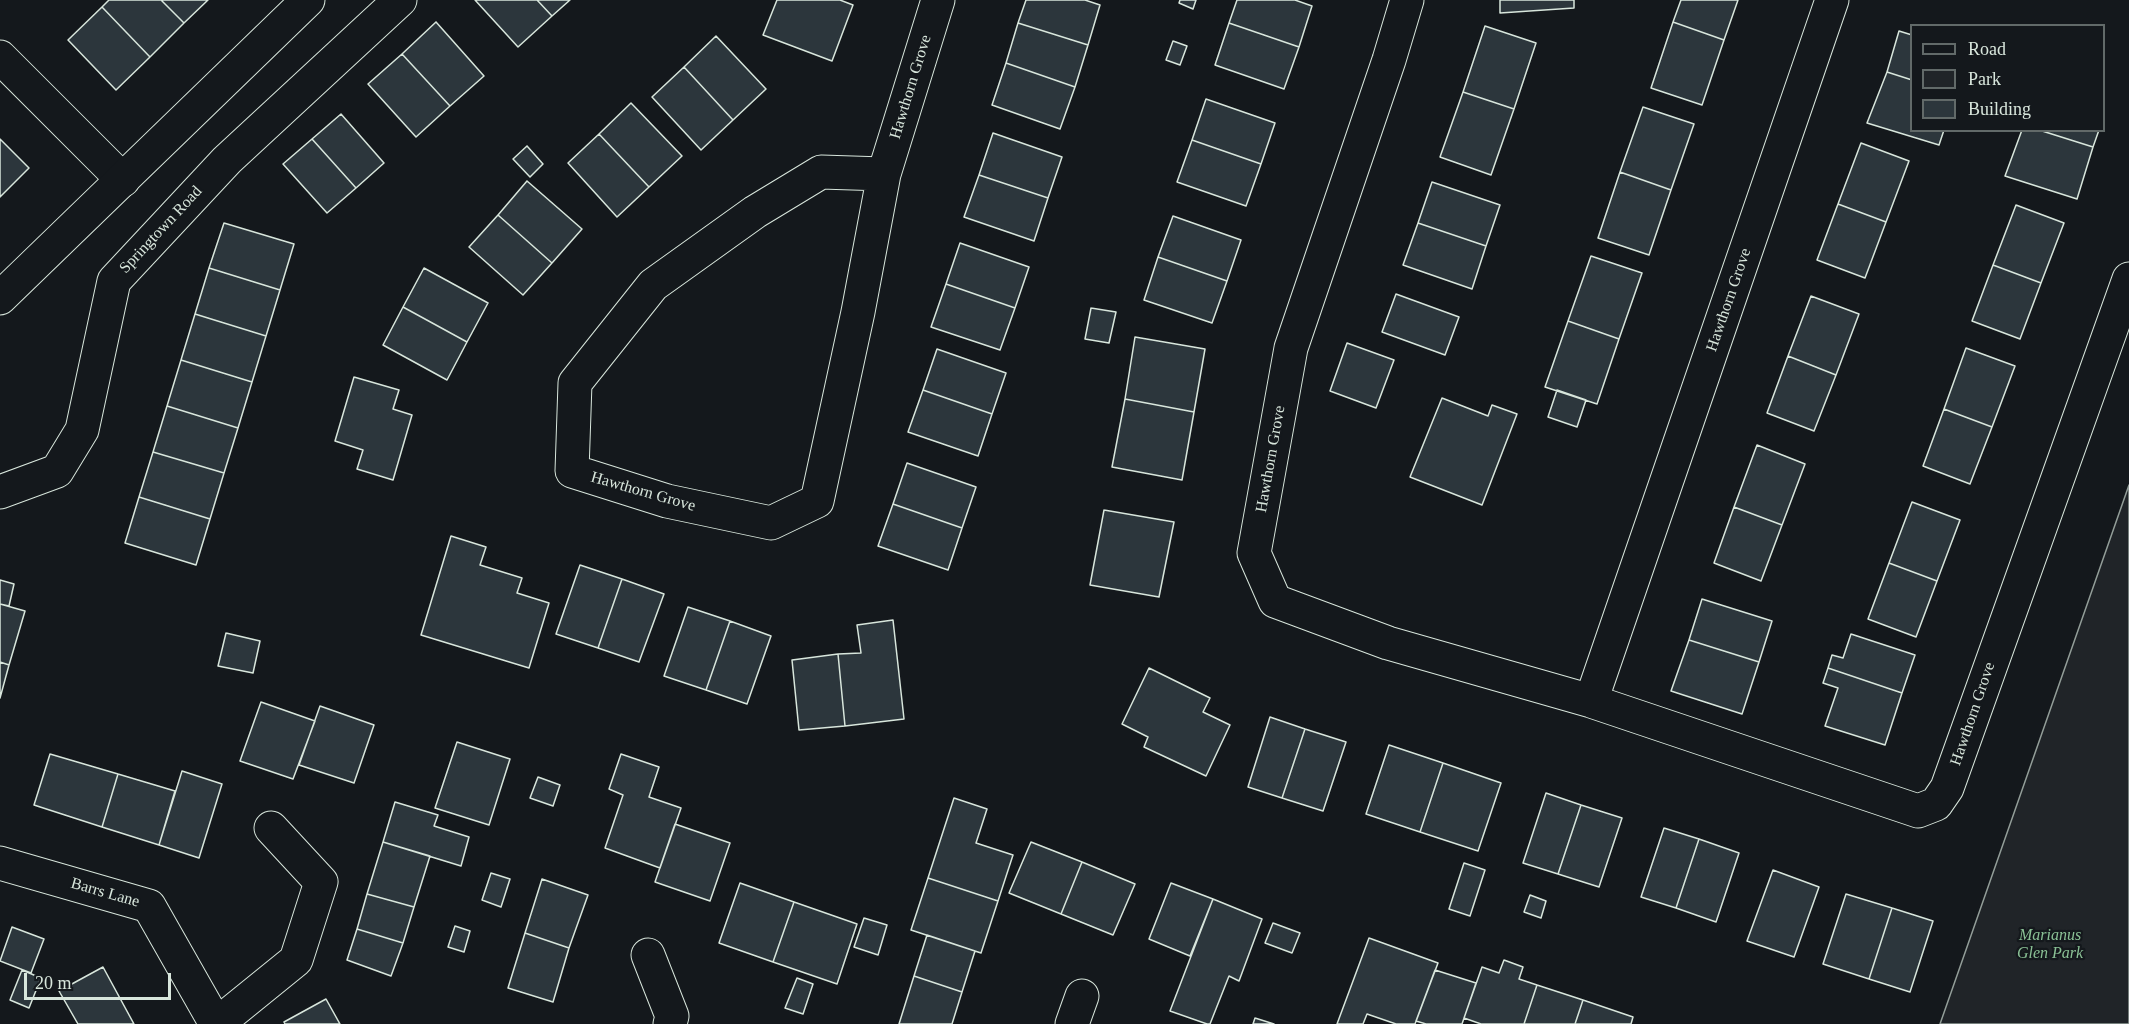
<!DOCTYPE html>
<style>
body{margin:0}
#map{position:relative;width:2129px;height:1024px;overflow:hidden;background:#14181c;font-family:Georgia,serif}
canvas{display:block}
.legend{position:absolute;left:1910px;top:24px;width:195px;height:108px;box-sizing:border-box;background:#14181c;border:2px solid #626a69;margin:0;padding:8px 10px;list-style:none;font-size:18px;color:#d8e6dc}
.legend li{display:flex;align-items:center;gap:12px;height:30px}
.legend b{width:30px;border:2px solid #626a69}
.scale{position:absolute;left:24px;top:973px;width:147px;height:27px;box-sizing:border-box;border:3px solid #d8e6dc;border-top:0;padding-left:8px;font-size:18px;line-height:21px;white-space:nowrap;color:#d8e6dc;-webkit-text-stroke:4px #14181c;paint-order:stroke}
</style>
<div id="map">
<canvas width="2129" height="1024"></canvas>
<ul class="legend">
<li><b style="height:8px;background:#14181c"></b>Road</li>
<li><b style="height:16px;background:#202428"></b>Park</li>
<li><b style="height:16px;background:#2c363c"></b>Building</li>
</ul>
<div class="scale">20 m</div>
</div>
<script>
const c = document.querySelector('canvas').getContext('2d');
c.lineJoin = 'round';
function fill(path, color) { c.fillStyle = color; c.fill(path, 'evenodd'); }
const shape = rows => new Path2D(rows.map(r => 'M' + r).join(''));
function trace(path, color, width, dash) { c.strokeStyle = color; c.lineWidth = width; c.lineCap = dash ? 'butt' : 'round'; c.setLineDash(dash || []); c.stroke(path); }
function write(font, color, halo, rows, align = 'center') {
  c.font = font + ' Georgia,serif'; c.lineWidth = 4.5; c.setLineDash([]); c.textBaseline = 'middle'; c.strokeStyle = halo; c.fillStyle = color; for (const [text, x, y, turn = 0] of rows) {
    c.save(); c.translate(x, y); c.rotate((+turn || 0) * Math.PI / 180); c.textAlign = isNaN(turn) ? turn : align; if (halo) c.strokeText(text, 0, 0); c.fillText(text, 0, 0); c.restore();
  }
}
const green = shape([
 [2129,485,2129,1024,1940,1024,2129,485]
]);
fill(green, '#202428');
trace(green, '#939e99', 1.5);
const building = shape([
 [109,0,161,0,184,23,150,57,102,7,109,0],
 [161,0,208,0,184,23,161,0],
 [475,0,537,0,552,16,518,47,475,0],
 [537,0,570,0,552,16,537,0],
 [777,0,840,0,853,5,832,61,763,35,777,0],
 [1026,0,1085,0,1100,5,1088,45,1018,23,1026,0],
 [1180,0,1196,0,1193,9,1179,3,1180,0],
 [1237,0,1295,0,1312,6,1299,47,1229,23,1237,0],
 [1500,0,1574,0,1574,8,1500,13,1500,0],
 [1681,0,1738,0,1724,40,1673,22,1681,0],
 [102,7,150,57,116,90,68,40,102,7],
 [436,22,484,76,450,106,402,54,436,22],
 [1673,22,1724,40,1702,105,1651,88,1673,22],
 [1018,23,1088,45,1075,87,1006,63,1018,23],
 [1229,23,1299,47,1284,89,1215,65,1229,23],
 [1485,26,1536,43,1514,109,1463,92,1485,26],
 [1899,31,1912,35,1912,80,1887,72,1899,31],
 [716,36,766,89,733,120,684,67,716,36],
 [1173,41,1187,46,1180,65,1166,60,1173,41],
 [402,54,450,106,416,137,368,84,402,54],
 [1006,63,1075,87,1060,129,992,105,1006,63],
 [684,67,733,120,701,150,652,97,684,67],
 [1887,72,1912,80,1912,130,1944,130,1939,145,1867,123,1887,72],
 [1463,92,1514,109,1491,175,1440,157,1463,92],
 [1206,99,1275,123,1261,164,1192,140,1206,99],
 [631,103,682,156,649,187,599,134,631,103],
 [1643,107,1694,124,1671,190,1620,172,1643,107],
 [341,114,384,163,356,188,312,139,341,114],
 [2022,130,2039,130,2093,147,2077,199,2005,176,2022,130],
 [2039,130,2099,130,2093,147,2039,130],
 [993,133,1062,157,1048,198,979,175,993,133],
 [599,134,649,187,617,217,568,163,599,134],
 [0,139,29,168,0,197,0,139],
 [312,139,356,188,327,213,283,164,312,139],
 [1192,140,1261,164,1246,206,1177,182,1192,140],
 [1861,143,1909,161,1886,222,1838,204,1861,143],
 [527,146,543,164,530,177,513,159,527,146],
 [1620,172,1671,190,1649,255,1598,238,1620,172],
 [979,175,1048,198,1034,241,964,217,979,175],
 [527,181,582,229,552,263,498,215,527,181],
 [1432,182,1500,205,1486,246,1418,223,1432,182],
 [1838,204,1886,222,1865,278,1817,260,1838,204],
 [2016,205,2064,223,2041,283,1993,265,2016,205],
 [498,215,552,263,523,295,469,247,498,215],
 [1173,216,1241,240,1227,281,1158,257,1173,216],
 [224,223,294,244,280,290,209,268,224,223],
 [1418,223,1486,246,1472,289,1403,265,1418,223],
 [960,243,1029,267,1015,308,946,284,960,243],
 [1591,256,1642,273,1619,339,1568,321,1591,256],
 [1158,257,1227,281,1212,323,1144,300,1158,257],
 [1993,265,2041,283,2020,339,1972,321,1993,265],
 [209,268,280,290,266,336,195,314,209,268],
 [424,268,488,303,467,342,403,307,424,268],
 [946,284,1015,308,1000,350,931,327,946,284],
 [1396,294,1459,317,1445,355,1382,332,1396,294],
 [1811,296,1859,314,1836,375,1788,356,1811,296],
 [403,307,467,342,447,380,383,345,403,307],
 [1091,308,1116,312,1109,343,1085,339,1091,308],
 [195,314,266,336,252,382,181,360,195,314],
 [1568,321,1619,339,1597,404,1545,387,1568,321],
 [1135,337,1205,349,1194,412,1125,399,1135,337],
 [1347,343,1394,360,1376,408,1330,391,1347,343],
 [1966,348,2015,366,1992,427,1944,409,1966,348],
 [937,349,1006,373,992,414,923,390,937,349],
 [1788,356,1836,375,1814,431,1767,413,1788,356],
 [181,360,252,382,238,428,167,406,181,360],
 [354,377,399,390,393,409,412,415,393,480,357,469,363,450,335,441,354,377],
 [923,390,992,414,978,456,908,432,923,390],
 [1557,390,1586,400,1577,427,1548,417,1557,390],
 [1442,398,1488,416,1492,405,1517,414,1482,505,1410,477,1442,398],
 [1125,399,1194,412,1182,480,1112,467,1125,399],
 [167,406,238,428,224,473,153,452,167,406],
 [1944,409,1992,427,1970,484,1923,466,1944,409],
 [1757,445,1805,464,1782,525,1734,507,1757,445],
 [153,452,224,473,210,519,139,497,153,452],
 [907,463,976,487,962,528,893,504,907,463],
 [139,497,210,519,196,565,125,543,139,497],
 [1912,502,1960,520,1937,581,1889,563,1912,502],
 [893,504,962,528,948,570,878,546,893,504],
 [1734,507,1782,525,1761,581,1714,563,1734,507],
 [1104,510,1174,522,1159,597,1090,585,1104,510],
 [451,536,486,547,480,565,522,578,517,593,549,603,529,668,421,635,451,536],
 [1889,563,1937,581,1916,637,1868,619,1889,563],
 [580,565,622,579,598,648,556,634,580,565],
 [622,579,664,594,639,662,598,648,622,579],
 [0,580,14,584,9,606,0,604,0,580],
 [1702,599,1772,621,1759,662,1689,640,1702,599],
 [0,604,25,611,9,665,0,662,0,604],
 [688,607,730,621,706,690,664,676,688,607],
 [893,620,904,719,845,726,838,654,861,653,857,625,893,620],
 [730,621,771,636,747,704,706,690,730,621],
 [226,633,260,641,253,673,218,666,226,633],
 [1851,634,1915,655,1902,693,1828,668,1832,655,1843,658,1851,634],
 [1689,640,1759,662,1742,714,1671,691,1689,640],
 [838,654,845,726,799,730,792,660,838,654],
 [0,662,9,665,0,698,0,662],
 [1149,668,1210,698,1203,712,1230,725,1206,776,1144,747,1148,737,1122,724,1149,668],
 [1828,668,1902,693,1885,745,1825,726,1838,688,1823,683,1828,668],
 [261,702,315,721,293,779,240,761,261,702],
 [320,706,374,725,354,783,299,765,320,706],
 [1270,717,1305,729,1282,798,1248,787,1270,717],
 [1305,729,1346,742,1323,811,1282,798,1305,729],
 [457,742,510,759,489,825,435,808,457,742],
 [1389,745,1443,763,1420,832,1366,814,1389,745],
 [50,754,118,774,102,827,34,805,50,754],
 [621,754,659,767,649,797,681,808,660,868,605,848,623,795,609,789,621,754],
 [1443,763,1501,783,1478,851,1420,832,1443,763],
 [182,771,222,784,199,858,159,845,182,771],
 [118,774,175,791,159,845,102,827,118,774],
 [538,777,560,785,553,806,530,798,538,777],
 [1546,793,1581,805,1558,874,1523,863,1546,793],
 [954,798,987,809,976,843,1013,855,998,901,928,878,954,798],
 [395,802,438,815,434,826,469,837,461,866,383,842,395,802],
 [1581,805,1622,818,1599,887,1558,874,1581,805],
 [675,824,730,843,710,901,655,882,675,824],
 [1664,828,1699,839,1676,908,1641,897,1664,828],
 [1699,839,1739,853,1716,922,1676,908,1699,839],
 [383,842,430,856,414,907,367,894,383,842],
 [1031,842,1082,862,1061,914,1009,893,1031,842],
 [1082,862,1135,884,1113,935,1061,914,1082,862],
 [1464,863,1485,870,1470,916,1449,909,1464,863],
 [1773,870,1819,887,1794,957,1747,941,1773,870],
 [491,873,510,879,501,907,482,900,491,873],
 [928,878,998,901,981,953,911,930,928,878],
 [542,879,588,895,569,948,525,933,542,879],
 [740,883,794,902,773,962,719,943,740,883],
 [1171,883,1213,899,1190,956,1149,939,1171,883],
 [367,894,414,907,403,943,357,929,367,894],
 [1846,894,1892,908,1869,979,1823,964,1846,894],
 [1530,895,1546,901,1541,918,1524,912,1530,895],
 [1213,899,1262,919,1239,981,1229,976,1210,1024,1207,1024,1170,1011,1213,899],
 [794,902,857,924,837,984,773,962,794,902],
 [1892,908,1933,921,1910,992,1869,979,1892,908],
 [864,918,887,925,878,955,854,947,864,918],
 [1273,923,1300,933,1292,953,1265,943,1273,923],
 [455,926,470,931,464,952,448,947,455,926],
 [12,927,44,939,31,973,0,961,12,927],
 [357,929,403,943,391,976,347,960,357,929],
 [525,933,569,948,553,1002,508,988,525,933],
 [927,935,975,951,962,992,914,976,927,935],
 [1369,938,1438,963,1415,1024,1396,1024,1367,1014,1363,1024,1337,1024,1369,938],
 [1504,960,1523,967,1519,979,1537,985,1524,1024,1481,1024,1464,1018,1482,967,1499,973,1504,960],
 [103,967,134,1024,78,1024,59,991,103,967],
 [22,970,41,978,29,1008,10,1000,22,970],
 [1435,970,1476,983,1462,1024,1426,1024,1416,1021,1435,970],
 [914,976,962,992,952,1024,899,1024,914,976],
 [797,978,813,984,803,1014,785,1008,797,978],
 [1537,985,1583,1000,1575,1024,1524,1024,1537,985],
 [326,999,340,1024,285,1024,284,1022,326,999],
 [1583,1000,1633,1017,1631,1024,1575,1024,1583,1000],
 [1255,1018,1274,1024,1253,1024,1255,1018]
]);
fill(building, '#2c363c');
trace(building, '#d8e6dc', 1.5);
const minor = shape([
 [1407,0,1389,60,1291,348,1254,553,1275,601,1388,643,1591,701,1918,811,1936,804,1947,788,2129,279],
 [0,57,123,180],
 [884,174,821,172,755,212,653,285,575,383,572,471,667,501,771,523,817,501,858,312,884,174,938,0],
 [0,492,57,471,82,430,114,281,227,160,400,0],
 [1591,701,1832,0],
 [0,863,149,906,216,1024],
 [648,955,672,1016,670,1024],
 [217,1024,296,960,321,882,271,828],
 [1072,1024,1082,996]
]);
const tertiary = shape([
 [0,298,308,0]
]);
trace(minor, '#d8e6dc', 35);
trace(tertiary, '#d8e6dc', 35);
trace(minor, '#14181c', 33);
trace(tertiary, '#14181c', 33);
write('16px', '#d8e6dc', '#14181c', [
 ["Hawthorn Grove",911,87,-73],
 ["Springtown Road",161,230,-47],
 ["Hawthorn Grove",1729,300,-71],
 ["Hawthorn Grove",1271,459,-80],
 ["Hawthorn Grove",643,492,16],
 ["Hawthorn Grove",1973,714,-71],
 ["Barrs Lane",105,893,16]
]);
write('italic 16px', '#8ac095', '#14181c', [
 ["Marianus",2050,936],
 ["Glen Park",2050,954]
]);
</script>
